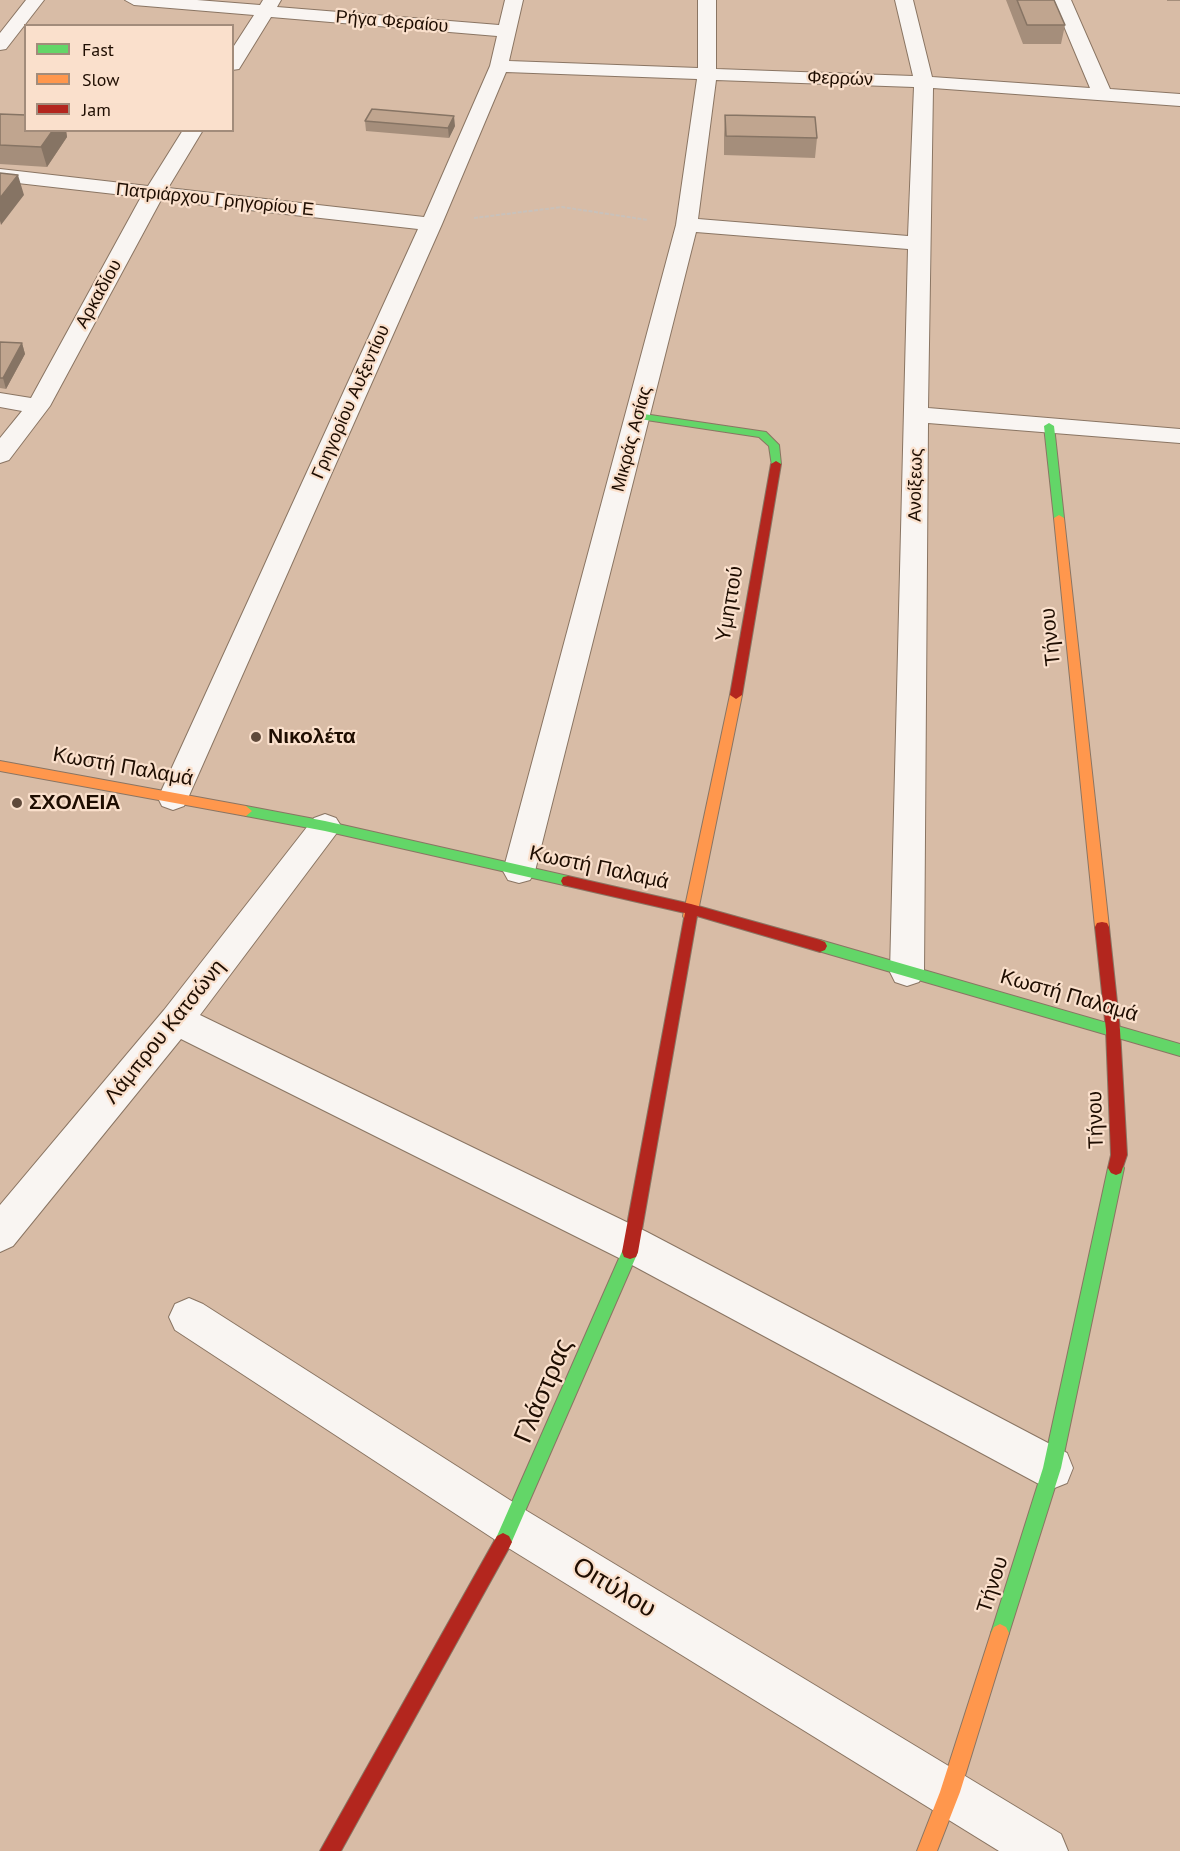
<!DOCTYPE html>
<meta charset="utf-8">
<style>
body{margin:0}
#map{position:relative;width:1180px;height:1851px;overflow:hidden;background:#d8bca6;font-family:"PT Sans",sans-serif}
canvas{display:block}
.legend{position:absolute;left:24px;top:24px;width:210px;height:108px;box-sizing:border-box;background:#fae0cc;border:2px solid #a28c7b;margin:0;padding:8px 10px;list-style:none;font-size:18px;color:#1e0d01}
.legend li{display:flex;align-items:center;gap:12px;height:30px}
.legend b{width:30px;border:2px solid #a28c7b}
</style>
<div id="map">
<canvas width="1180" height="1851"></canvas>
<ul class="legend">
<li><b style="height:8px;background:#63d668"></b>Fast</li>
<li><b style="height:8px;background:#ff974d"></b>Slow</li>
<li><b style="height:8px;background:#b3261e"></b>Jam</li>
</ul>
</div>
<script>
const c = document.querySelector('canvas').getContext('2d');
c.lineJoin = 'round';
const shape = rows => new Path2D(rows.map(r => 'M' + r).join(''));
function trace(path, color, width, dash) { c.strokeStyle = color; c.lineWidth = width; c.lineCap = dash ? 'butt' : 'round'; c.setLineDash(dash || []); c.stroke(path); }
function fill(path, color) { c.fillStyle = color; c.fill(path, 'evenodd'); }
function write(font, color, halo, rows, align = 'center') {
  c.font = font + ' "PT Sans",sans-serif'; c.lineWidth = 4.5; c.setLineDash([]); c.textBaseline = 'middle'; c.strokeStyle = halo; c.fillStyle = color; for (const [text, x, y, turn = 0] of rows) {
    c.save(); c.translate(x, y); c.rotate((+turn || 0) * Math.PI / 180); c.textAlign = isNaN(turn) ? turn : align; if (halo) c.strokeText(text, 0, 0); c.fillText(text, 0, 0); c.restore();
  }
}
const street = shape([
 [26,0,44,0,6,49,0,50,0,33,26,0],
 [125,0,197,0,260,5,263,0,281,0,277,7,499,25,505,0,523,0,509,61,698,68,698,0,716,0,716,69,913,76,895,0,913,0,932,77,1090,88,1053,0,1071,0,1110,89,1180,94,1180,106,933,88,928,408,1180,429,1180,443,928,423,924,972,919,982,907,986,895,982,890,972,908,249,696,232,535,871,530,880,519,883,508,880,503,871,676,225,697,79,506,72,442,224,188,798,184,806,173,810,162,806,158,798,418,229,161,200,50,406,9,460,0,463,0,438,22,411,0,407,0,393,31,398,141,197,0,181,0,169,148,186,183,130,203,130,168,188,424,217,490,66,497,36,271,17,239,69,232,70,232,49,254,15,134,5,125,0],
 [716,80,914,87,908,236,698,219,716,80],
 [325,814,336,818,341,826,336,834,200,1015,647,1232,1067,1453,1073,1468,1067,1483,1052,1489,1037,1483,619,1258,181,1039,13,1246,0,1252,0,1205,164,1010,314,818,325,814],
 [189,1298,203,1304,527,1511,1061,1834,1068,1851,999,1851,497,1541,175,1330,169,1317,175,1304,189,1298]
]);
const fast = shape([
 [637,413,766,432,779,445,781,464,776,467,772,466,769,446,759,437,633,418,633,414,637,413],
 [1049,423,1054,426,1064,518,1059,521,1054,518,1044,426,1049,423],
 [246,806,325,821,568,876,575,881,568,886,325,831,246,816,240,811,246,806],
 [820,940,1180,1044,1180,1056,815,950,813,946,815,942,820,940],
 [1116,1161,1121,1163,1124,1168,1061,1468,1009,1633,1006,1639,1000,1642,994,1639,991,1633,1043,1468,1108,1168,1111,1163,1116,1161],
 [630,1245,636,1247,638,1252,509,1548,503,1551,497,1548,494,1542,497,1536,624,1247,630,1245]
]);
const slow = shape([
 [1059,515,1064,518,1109,927,1107,931,1102,932,1097,931,1095,927,1054,518,1059,515],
 [736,691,742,695,697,916,695,920,690,921,685,920,683,916,730,695,736,691],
 [0,761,246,806,252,811,246,816,0,771,0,761],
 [1000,1624,1006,1627,1009,1633,960,1792,937,1851,917,1851,940,1792,991,1633,994,1627,1000,1624]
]);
const jam = shape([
 [776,461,781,464,742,695,736,699,730,695,771,464,776,461],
 [568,876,691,904,820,940,825,942,827,946,825,950,820,952,697,916,638,1252,636,1257,630,1259,624,1257,622,1252,685,913,563,885,561,881,563,877,568,876],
 [1102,922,1107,923,1109,927,1120,1030,1127,1155,1121,1173,1116,1175,1111,1173,1108,1168,1111,1155,1106,1030,1095,927,1097,923,1102,922],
 [503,1533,509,1536,512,1542,509,1548,341,1851,320,1851,497,1536,503,1533]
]);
trace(street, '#8a7563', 2);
trace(fast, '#8a7563', 2);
trace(slow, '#8a7563', 2);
trace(jam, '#8a7563', 2);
trace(shape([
 [474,218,562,207,648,220]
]), '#c9c1ba', 2, [4, 1.5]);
fill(street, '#f9f5f2');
fill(fast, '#63d668');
fill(slow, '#ff974d');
fill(jam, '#b3261e');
fill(shape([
 [1006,0,1054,0,1065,25,1061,44,1023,44],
 [1167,0,1180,0,1180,1,1167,1],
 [0,114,26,130,66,130,67,137,47,167,0,164],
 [725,115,817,138,815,158,724,155,724,135],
 [365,121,455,126,449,138,366,131],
 [0,342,22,343,25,354,6,389,0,388]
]), '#a58e7b');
fill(shape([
 [454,116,455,126,449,138,448,128],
 [53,130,66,130,67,137,47,167,41,147],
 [18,175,24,195,1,225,0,221,0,198],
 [22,343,25,354,6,389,3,378]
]), '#867464');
const building = shape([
 [1017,0,1054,0,1065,25,1027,25,1017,0],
 [372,109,454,116,448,128,365,121,372,109],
 [0,114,26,115,26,130,53,130,41,147,0,145,0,114],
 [725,115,815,117,817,138,726,136,725,115],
 [0,173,18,175,0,198,0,173],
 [0,342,22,343,3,378,0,378,0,342]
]);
fill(building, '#c0a58f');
trace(building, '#867464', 1.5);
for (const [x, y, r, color] of [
 [256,737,6,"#5f4a3b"],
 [17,803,6,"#5f4a3b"]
]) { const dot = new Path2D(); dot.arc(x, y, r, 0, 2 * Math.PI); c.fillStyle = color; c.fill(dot); trace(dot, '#fae0cc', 2); }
write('18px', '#1e0d01', '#fae0cc', [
 ["Ρήγα Φεραίου",392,22,5],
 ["Φερρών",840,79,2],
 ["Πατριάρχου Γρηγορίου Ε",215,200,6],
 ["Αρκαδίου",99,294,-61],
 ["Γρηγορίου Αυξεντίου",351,402,-66],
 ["Μικράς Ασίας",632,439,-75],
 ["Ανοίξεως",916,485,-89]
]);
write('21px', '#1e0d01', '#fae0cc', [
 ["Υμηττού",730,604,-80],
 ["Τήνου",1051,637,-96],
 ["Κωστή Παλαμά",123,767,10],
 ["Κωστή Παλαμά",599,868,12],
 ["Κωστή Παλαμά",1069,996,16],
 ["Λάμπρου Κατσώνη",165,1032,-51],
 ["Τήνου",1096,1120,-92],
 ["Τήνου",993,1585,-72]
]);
write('bold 21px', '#1e0d01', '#fae0cc', [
 ["Νικολέτα",268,737],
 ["ΣΧΟΛΕΙΑ",29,803]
], 'left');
write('26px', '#1e0d01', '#fae0cc', [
 ["Γλάστρας",544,1391,-67],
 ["Οιτύλου",614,1588,31]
]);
</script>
